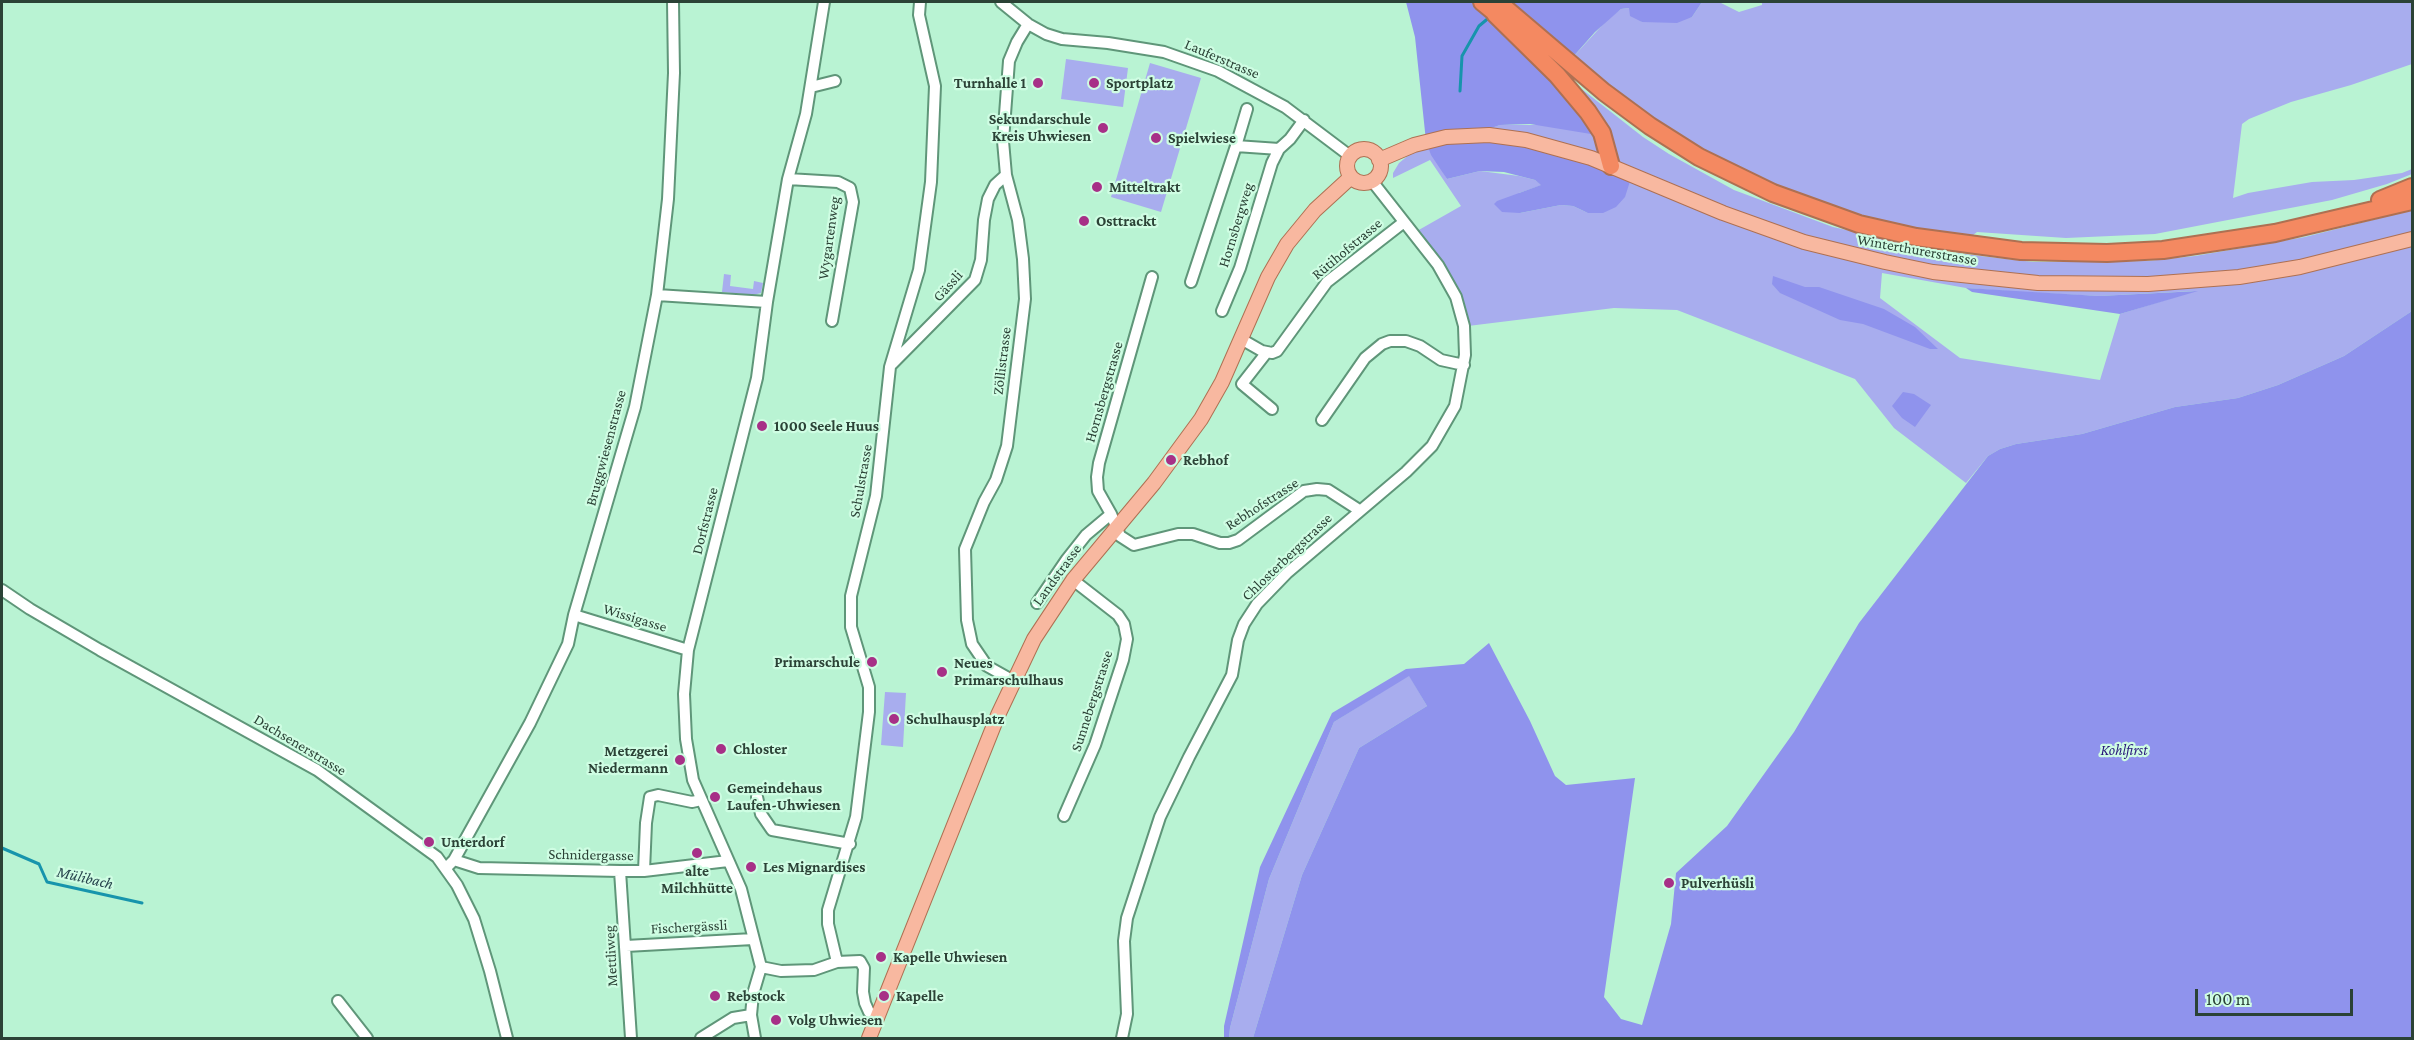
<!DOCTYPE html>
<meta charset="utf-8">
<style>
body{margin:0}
#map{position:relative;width:2414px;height:1040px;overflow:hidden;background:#b9f3d3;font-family:"Crimson Pro",serif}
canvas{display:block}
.frame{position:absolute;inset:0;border:3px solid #2b4236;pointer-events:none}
.scale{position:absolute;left:2195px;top:989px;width:158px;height:27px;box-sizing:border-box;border:3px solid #2b4236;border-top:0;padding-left:8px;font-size:18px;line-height:21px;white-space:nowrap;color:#2b4236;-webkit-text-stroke:4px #cffde3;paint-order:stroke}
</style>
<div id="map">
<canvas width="2414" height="1040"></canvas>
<div class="frame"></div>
<div class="scale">100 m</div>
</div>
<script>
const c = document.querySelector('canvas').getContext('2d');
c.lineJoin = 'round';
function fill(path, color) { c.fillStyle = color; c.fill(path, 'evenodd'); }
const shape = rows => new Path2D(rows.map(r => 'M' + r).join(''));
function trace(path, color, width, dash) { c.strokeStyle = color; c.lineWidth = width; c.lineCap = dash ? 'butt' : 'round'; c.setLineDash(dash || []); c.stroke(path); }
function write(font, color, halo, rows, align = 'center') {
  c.font = font + ' "Crimson Pro",serif'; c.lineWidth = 4.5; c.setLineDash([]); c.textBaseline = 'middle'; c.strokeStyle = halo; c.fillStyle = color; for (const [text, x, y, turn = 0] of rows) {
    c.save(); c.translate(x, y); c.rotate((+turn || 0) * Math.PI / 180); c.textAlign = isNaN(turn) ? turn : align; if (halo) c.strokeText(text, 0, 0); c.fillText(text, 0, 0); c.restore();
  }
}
fill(shape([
 [1702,2,1719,2,1739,12,1762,5,1762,2,2412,2,2412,64,2351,85,2291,102,2249,119,2242,124,2233,198,2248,193,2312,182,2354,180,2402,173,2412,169,2412,174,2387,184,2332,200,2155,234,2066,238,1977,232,1964,242,1910,233,1776,188,1677,135,1630,103,1573,57,1608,19,1621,9,1629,8,1642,22,1658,22,1692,17],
 [1066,59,1128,68,1123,107,1061,99],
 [1150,63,1201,78,1161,212,1111,197],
 [1560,72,1643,137,1669,154,1734,190,1833,227,1945,252,2033,262,2147,261,2195,256,2305,237,2412,210,2412,311,2344,356,2278,385,2238,398,2175,407,2082,434,2016,444,2000,449,1988,456,1966,483,1894,428,1855,379,1677,310,1614,308,1468,326,1463,302,1454,281,1443,263,1417,231,1461,206,1430,160,1393,178,1393,173,1399,163,1426,141,1447,179,1480,171,1519,176,1535,180,1542,185,1519,193,1520,213,1561,205,1573,206,1588,213,1468,135,1500,125,1547,125],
 [1882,273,1966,288,2020,292,2099,296,2195,291,2120,314,2100,380,1960,358,1880,298],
 [724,274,731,275,730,286,753,289,754,281,763,283,761,293,753,295,722,292],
 [1409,675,1427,706,1359,748,1302,875,1253,1038,1229,1038,1230,1028,1269,879,1334,722],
 [885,692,906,693,903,747,881,745]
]), '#a8adee');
fill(shape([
 [1406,2,1702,2,1692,17,1677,23,1642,22,1630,16,1629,8,1621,9,1595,32,1557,75,1603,136,1530,124,1500,125,1471,135,1489,135,1632,175,1625,197,1616,207,1603,213,1588,213,1573,206,1561,205,1520,213,1502,212,1494,204,1497,201,1541,185,1535,180,1504,172,1480,171,1447,179,1431,155,1426,141,1415,37],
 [1773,276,1805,287,1819,287,1884,309,1915,327,1938,349,1930,349,1863,324,1840,320,1780,293,1772,284],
 [1966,288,2099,296,2198,291,2120,314,1972,292],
 [2412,311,2412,1038,1253,1038,1302,875,1359,748,1427,706,1409,676,1334,722,1269,879,1230,1028,1229,1038,1224,1038,1224,1026,1260,867,1332,713,1406,669,1464,664,1489,643,1530,721,1555,776,1566,785,1635,778,1604,997,1621,1019,1642,1025,1671,924,1676,873,1727,826,1794,732,1859,623,1988,456,2000,449,2016,444,2082,434,2175,407,2238,398,2278,385,2344,356],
 [1903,392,1914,394,1931,405,1915,427,1902,418,1892,406]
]), '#8f93ed');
trace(shape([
 [1460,91,1462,56,1479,26,1491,16],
 [2,848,39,864,47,882,142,903]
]), '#1794ac', 3);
const minor = shape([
 [1001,2,1028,24,1046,34,1062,39,1108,43,1164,52,1218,71,1285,107,1350,156],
 [811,87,835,81],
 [1236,146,1247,109],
 [788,179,838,182,850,188,853,202,832,321],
 [1152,277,1099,463,1097,477,1098,491,1111,514,1120,536,1134,545,1178,534,1193,534,1220,543,1229,543,1238,540,1304,491,1317,489,1328,490,1359,510],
 [1191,282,1236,146,1279,149],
 [657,295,767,302],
 [1222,311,1240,268,1272,163,1279,149,1290,139,1304,120],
 [1241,339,1262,351,1272,353,1277,351,1327,282,1404,222],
 [1267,352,1242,384,1272,409],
 [892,364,975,280,981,260,984,220,988,199,995,185,1006,175],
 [1322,420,1365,358,1382,344,1390,341,1406,341,1420,346,1441,360,1464,365],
 [2,590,30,609,100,650,317,770,437,857,457,885,474,919,490,971,507,1038],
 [1037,603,1067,559,1086,535,1111,514],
 [574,615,688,650],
 [1012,680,987,666,972,644,967,620,965,549,984,502,996,480,1007,446,1025,299,1023,259,1018,220,1006,175,1003,141,1009,61,1017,42,1028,24],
 [757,797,761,814,772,830,850,844],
 [1064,816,1095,745,1123,660,1127,639,1124,624,1118,615,1073,580],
 [454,860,479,868,620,871,644,871,728,861],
 [446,868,454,860,530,723,568,644,574,615,635,407,657,295,668,199,674,73,673,2],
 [620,871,631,1038],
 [644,871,646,823,650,797,658,795,692,802,701,800],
 [626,946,753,939],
 [837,962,828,924,828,910,856,817,869,712,869,687,851,627,851,596,876,496,890,367,919,270,931,182,935,86,919,15,920,2],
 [761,967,781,971,814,970,837,962,860,961,864,968,863,992,865,1003,869,1012,878,1016],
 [338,1001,367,1038],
 [701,1038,733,1018,751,1015],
 [755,1038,751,1015,753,994,761,967,741,889,693,780,686,739,684,694,688,650,757,378,767,302,788,179,806,114,824,2],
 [1122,1038,1127,1014,1124,941,1127,918,1160,817,1189,757,1232,675,1238,640,1244,624,1257,604,1287,573,1406,472,1432,446,1455,406,1465,355,1464,326,1456,297,1438,265,1372,181]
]);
const major = shape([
 '1347 166a17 17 0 1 1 34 0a17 17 0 1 1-34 0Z',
 [1379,160,1414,145,1446,137,1489,135,1526,140,1591,158,1723,213,1804,242,1885,262,1933,272,2038,283,2148,284,2239,277,2300,267,2412,239],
 [869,1038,998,715,1034,639,1073,580,1154,483,1201,419,1222,382,1268,277,1287,244,1315,210,1351,177]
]);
const highway = shape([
 [1482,2,1504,20],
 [1498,2,1604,92,1650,126,1699,157,1773,193,1859,224,1916,237,2021,251,2107,253,2163,250,2275,233,2412,201],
 [1495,14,1557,75,1588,112,1602,133,1611,166],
 [2380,200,2412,187]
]);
trace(minor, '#5f9679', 14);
trace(major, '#ae7052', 16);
trace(highway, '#ae7052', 20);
trace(minor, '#fff', 10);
trace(major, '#f8b8a0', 14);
trace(highway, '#f48961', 16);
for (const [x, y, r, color] of [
 [1038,83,6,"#a73087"],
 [1094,83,6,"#a73087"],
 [1103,128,6,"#a73087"],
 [1156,138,6,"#a73087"],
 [1097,187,6,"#a73087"],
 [1084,221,6,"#a73087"],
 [762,426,6,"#a73087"],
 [1171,460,6,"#a73087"],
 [872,662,6,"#a73087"],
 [942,672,6,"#a73087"],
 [894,719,6,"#a73087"],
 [721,749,6,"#a73087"],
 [680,760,6,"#a73087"],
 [715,797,6,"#a73087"],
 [429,842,6,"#a73087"],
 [697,853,6,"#a73087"],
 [751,867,6,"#a73087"],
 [1669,883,6,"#a73087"],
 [881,957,6,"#a73087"],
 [715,996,6,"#a73087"],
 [884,996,6,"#a73087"],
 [776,1020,6,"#a73087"]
]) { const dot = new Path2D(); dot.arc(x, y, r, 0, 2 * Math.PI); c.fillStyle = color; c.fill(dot); trace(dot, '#cffde3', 2); }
write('15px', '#2b4236', '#cffde3', [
 ["Lauferstrasse",1222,59,23],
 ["Hornsbergweg",1236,225,-73],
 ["Wygartenweg",829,238,-82],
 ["Rütihofstrasse",1347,249,-40],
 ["Winterthurerstrasse",1917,250,10],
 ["Gässli",948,286,-48],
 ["Zöllistrasse",1002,361,-83],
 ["Hornsbergstrasse",1104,392,-74],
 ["Bruggwiesenstrasse",606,448,-75],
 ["Schulstrasse",861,481,-80],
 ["Rebhofstrasse",1262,504,-33],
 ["Dorfstrasse",705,521,-76],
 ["Chlosterbergstrasse",1287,557,-44],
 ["Landstrasse",1057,575,-54],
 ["Wissigasse",635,618,17],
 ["Sunnebergstrasse",1092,701,-72],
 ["Dachsenerstrasse",300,745,31],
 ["Schnidergasse",591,855,1],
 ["Fischergässli",689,927,-3],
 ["Mettliweg",611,956,-93]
]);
write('bold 15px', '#2b4236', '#cffde3', [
 ["Turnhalle 1",1026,83,"right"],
 ["Sportplatz",1106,83],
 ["Sekundarschule",1091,119,"right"],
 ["Kreis Uhwiesen",1091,136,"right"],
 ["Spielwiese",1168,138],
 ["Mitteltrakt",1109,187],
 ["Osttrackt",1096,221],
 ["1000 Seele Huus",774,426],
 ["Rebhof",1183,460],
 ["Primarschule",860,662,"right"],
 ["Neues",954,663],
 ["Primarschulhaus",954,680],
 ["Schulhausplatz",906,719],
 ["Chloster",733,749],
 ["Metzgerei",668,751,"right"],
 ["Niedermann",668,768,"right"],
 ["Gemeindehaus",727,788],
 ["Laufen-Uhwiesen",727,805],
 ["Unterdorf",441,842],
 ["Les Mignardises",763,867],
 ["alte",697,871,"center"],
 ["Milchhütte",697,888,"center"],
 ["Pulverhüsli",1681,883],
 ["Kapelle Uhwiesen",893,957],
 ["Rebstock",727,996],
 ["Kapelle",896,996],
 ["Volg Uhwiesen",788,1020]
], 'left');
write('italic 15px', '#281679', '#cffde3', [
 ["Kohlfirst",2124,750]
]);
write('italic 16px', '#28454e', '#cffde3', [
 ["Mülibach",85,878,13]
]);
</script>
